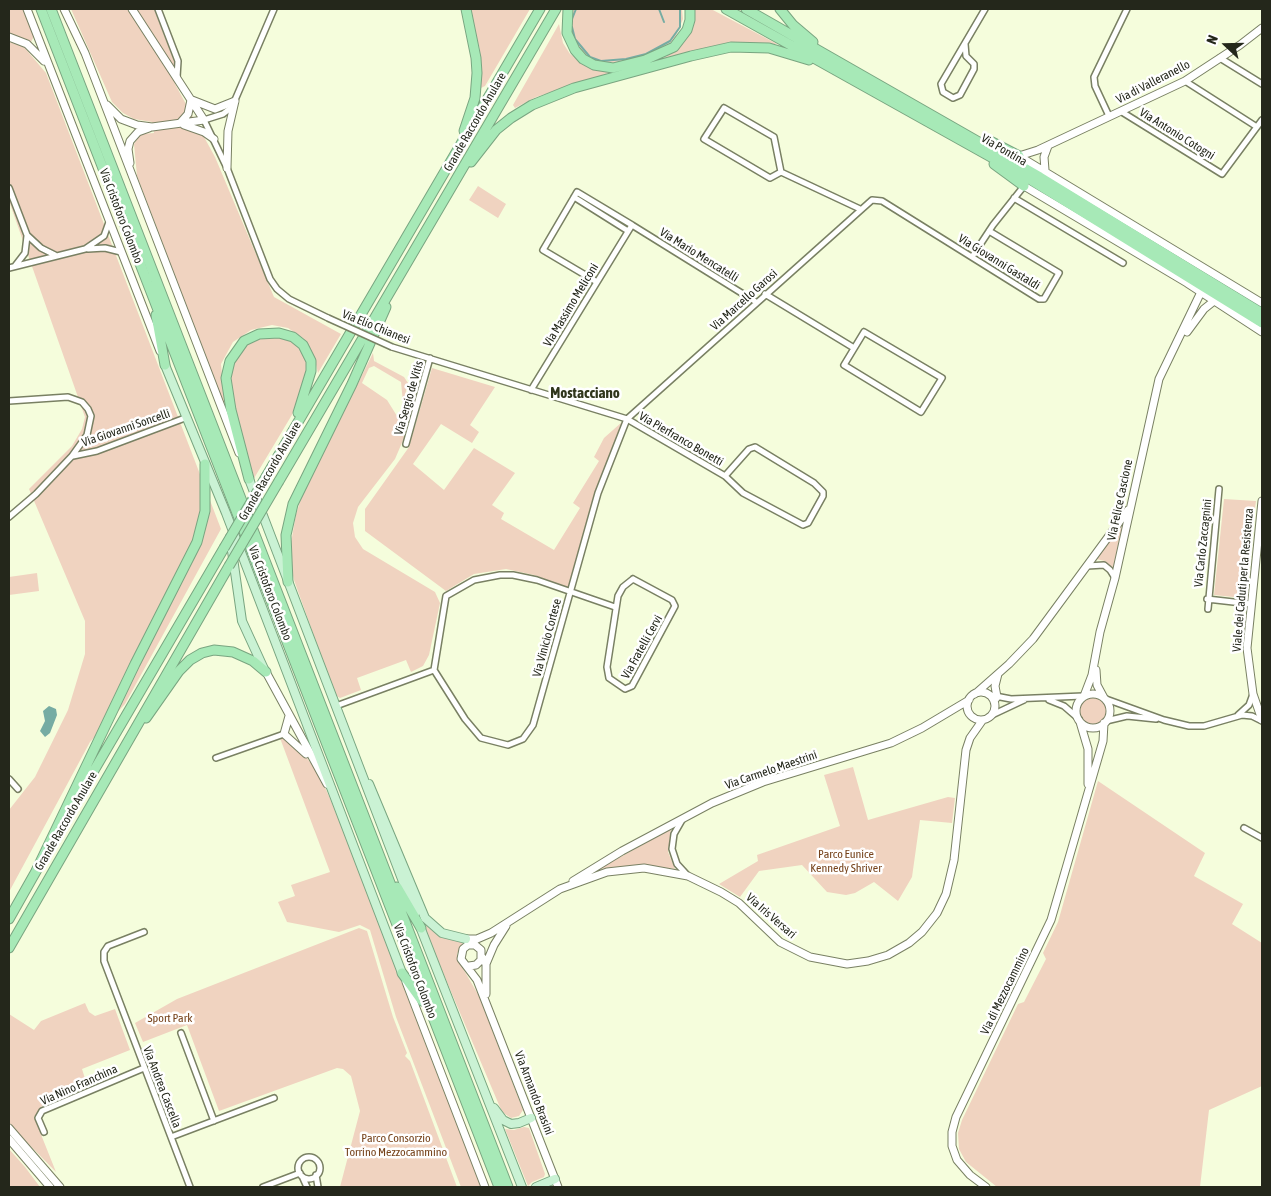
<!DOCTYPE html>
<style>
body{margin:0}
#map{position:relative;width:1271px;height:1196px;overflow:hidden;background:#f5fddc;font-family:"Asap Condensed",sans-serif}
canvas{display:block}
.frame{position:absolute;inset:0;border:10px solid #24271b;pointer-events:none}
.north{position:absolute;left:1201px;top:20px;width:50px;height:50px;-webkit-text-stroke:4px #fff;paint-order:stroke;rotate:291deg;font-size:14px;font-weight:700;line-height:20px;text-align:center;color:#24271b}
.north::after{content:'';display:block;margin:auto;width:18px;height:22px;background:#24271b;clip-path:polygon(50% 0,100% 100%,50% 72%,0 100%)}
</style>
<div id="map">
<canvas width="1271" height="1196"></canvas>
<div class="frame"></div>
<div class="north">N</div>
</div>
<script>
const c = document.querySelector('canvas').getContext('2d');
c.lineJoin = 'round';
function fill(path, color) { c.fillStyle = color; c.fill(path, 'evenodd'); }
const shape = rows => new Path2D(rows.map(r => 'M' + r).join(''));
function trace(path, color, width, dash) { c.strokeStyle = color; c.lineWidth = width; c.lineCap = dash ? 'butt' : 'round'; c.setLineDash(dash || []); c.stroke(path); }
function write(font, color, halo, rows, align = 'center') {
  c.font = font + ' "Asap Condensed",sans-serif'; c.lineWidth = 5; c.setLineDash([]); c.textBaseline = 'middle'; c.strokeStyle = halo; c.fillStyle = color; for (const [text, x, y, turn = 0] of rows) {
    c.save(); c.translate(x, y); c.rotate((+turn || 0) * Math.PI / 180); c.textAlign = isNaN(turn) ? turn : align; if (halo) c.strokeText(text, 0, 0); c.fillText(text, 0, 0); c.restore();
  }
}
fill(shape([
 [9,9,23,9,34,36,31,42,9,34],
 [71,9,154,9,174,61,175,84,215,157,274,297,341,334,318,373,314,356,303,338,288,328,272,325,251,330,233,342,221,364,225,407,137,176,134,144,141,134,154,133,152,122,134,119,123,113,112,102],
 [469,9,530,9,485,86,481,88,480,50],
 [571,9,682,9,683,19,673,43,667,49,612,66,599,65,581,54,569,31],
 [692,9,711,9,777,44,702,50,661,60,678,48],
 [559,24,563,43,570,54,584,64,609,73,536,97,515,108,513,105],
 [9,42,24,47,46,73,221,529,125,704,90,742,9,892,9,810,35,777,68,710,85,654,85,621,29,489,72,446,82,429,85,417,9,201],
 [478,186,506,204,498,218,469,200],
 [274,336,293,341,303,352,308,368,302,398,253,480,230,385,231,369,236,355,252,340],
 [373,353,374,361,404,377,408,383,403,403,401,382,374,366,369,368,362,383,387,400,402,424,404,438,395,459,358,507,353,523,355,537,363,549,435,592,440,603,429,655,423,666,411,672,406,660,357,678,361,690,340,698,335,695,294,580,289,558,291,543,296,514,302,496],
 [432,368,495,387,470,425,479,432,472,443,441,424,413,464,444,490,474,448,515,473,492,505,504,513,501,519,554,550,580,508,573,503,599,461,594,457,604,438,622,422,594,496,569,588,534,575,506,569,474,574,446,591,365,531,365,509,409,447],
 [1224,499,1256,501,1243,598,1214,595],
 [1121,526,1122,527,1113,568,1105,561,1096,559],
 [37,573,39,591,9,595,9,577],
 '1080 711a13 13 0 1 1 26 0a13 13 0 1 1-26 0Z',
 [280,738,288,740,303,753,319,774,332,803,481,1187,461,1187,396,1017,370,930,360,925,339,932,287,922,278,902,295,896,291,885,330,872],
 [853,767,868,820,948,797,955,798,952,823,920,820,912,877,898,901,874,882,855,893,846,895,827,892,802,865,759,871,740,897,719,884,758,861,757,855,840,826,824,775],
 [1098,781,1205,853,1194,876,1243,904,1232,924,1262,943,1262,1086,1209,1110,1200,1187,997,1187,966,1162,959,1149,958,1133,962,1120,1018,1004,1024,1002,1046,959,1043,953,1058,922],
 [671,829,668,852,675,869,642,865,599,869],
 [419,916,429,928,442,936,464,941,457,954,458,960,479,996,523,1110,519,1116,511,1118,502,1112],
 [359,928,367,931,393,1017,407,1053,405,1056,410,1061,457,1187,340,1187,360,1111,351,1076,343,1069,337,1068,219,1111,187,1025,143,1042,135,1023,177,999],
 [85,1003,89,1012,95,1016,115,1009,130,1050,82,1069,87,1085,42,1106,34,1117,56,1172,9,1124,9,1014,34,1030,41,1021],
 [524,1127,529,1128,545,1174,544,1177,532,1182,528,1186,505,1129,514,1130],
 [9,1149,25,1167,40,1187,9,1187]
]), '#f0d3c0');
fill(shape([
 [49,706,56,709,57,715,50,733,45,737,40,731,45,721,43,711]
]), '#76aca3');
trace(shape([
 [659,9,664,22],
 [572,19,576,9],
 [572,27,575,39,590,57,601,61,626,59,646,54,670,41,680,27,680,9]
]), '#76aca3', 2);
const street = shape([
 [158,9,178,61,177,77],
 [274,9,232,107,223,114,204,120,227,168,270,279,277,289,289,299,328,318],
 [965,44,966,56,974,64,974,69,960,95,953,98,943,92,941,84,985,9],
 [1220,58,1262,84],
 [1185,81,1257,127],
 [724,108,774,137,781,172,770,178,704,139,724,108],
 [1122,112,1222,174,1262,120],
 [1109,116,1095,86,1094,77,1127,9],
 [781,172,860,209],
 [9,188,27,235,41,248,55,255],
 [574,197,628,231],
 [1014,198,1123,263],
 [88,249,105,248,121,252],
 [972,257,993,225,1024,186],
 [15,266,25,253,27,236],
 [9,268,85,249,104,236,109,222],
 [597,282,543,250,577,192,632,225],
 [765,294,854,348],
 [864,332,942,378,921,412,844,365,864,332],
 [392,347,627,419,725,476,743,493,803,525,808,523,823,496,823,492,814,483,755,447,749,449,725,476],
 [531,390,632,225,756,302],
 [9,401,68,397,82,402,88,409,91,416,87,435,72,456,36,494,9,517],
 [406,444,430,358],
 [73,456,97,451,185,418],
 [1087,566,1104,565,1110,570,1115,578],
 [633,579,672,600,675,606,632,686,625,689,609,678,607,667,618,596,623,587,633,579],
 [1207,599,1251,604],
 [1208,609,1219,489],
 [434,670,465,719,481,738,508,745,523,739,533,725,598,493,627,419,872,200,882,201,1039,299,1044,299,1059,273,989,231],
 [434,670,446,596,474,580,500,575,513,575,537,580,615,607],
 [990,695,1011,699,1083,696],
 [1106,699,1164,720,1189,726,1204,726,1242,715,1252,716,1262,721],
 [1049,700,1064,706,1079,719],
 [336,706,434,670],
 [1238,715,1249,705,1253,694],
 [990,716,1024,700],
 [1106,721,1127,716,1156,719],
 [216,758,284,734],
 [9,779,18,789],
 [682,820,674,834,672,849,677,864,688,876],
 [1244,828,1262,838],
 [144,932,108,946,104,952,104,961,190,1187],
 [181,1033,214,1121],
 [44,1132,38,1118,42,1111,144,1068],
 [171,1137,274,1098],
 '298 1168a11 11 0 1 1 22 0a11 11 0 1 1-22 0Z',
 [316,1175,318,1187],
 [302,1176,307,1187],
 [263,1187,300,1173]
]);
const secondary = shape([
 [27,9,160,351],
 [64,9,85,53,239,453],
 [9,37,27,44,44,61],
 [192,100,215,109,235,101],
 [107,105,121,119,137,125,152,127,204,120,132,9],
 [180,123,188,114,191,100],
 [184,125,204,132,214,139],
 [1019,156,1262,303],
 [1019,156,1038,150,1185,81,1240,45,1262,28],
 [130,163,128,149,130,141,138,132,149,128],
 [227,168,228,131,235,101],
 [1045,170,1044,157,1048,146],
 [1024,186,1187,283,1262,332],
 [1187,332,1204,309,1214,301],
 [1262,501,1247,648,1253,694,1262,720],
 [1096,670,1097,685,1104,698],
 [266,672,327,784],
 '967 706a14 14 0 1 1 28 0a14 14 0 1 1-28 0Z',
 [975,694,1009,664,1033,639,1128,510],
 '1076 711a17 17 0 1 1 34 0a17 17 0 1 1-34 0Z',
 [1084,696,1092,675,1100,632,1115,578,1159,379,1201,292],
 [994,701,997,697,995,686,998,674],
 [289,716,284,734,306,754],
 [1080,722,1088,749,1088,784],
 [573,881,622,851,712,803,763,782,891,743,922,728,969,700],
 [466,939,477,939,491,933,560,889,607,872,644,868,688,876,721,892,739,903,780,942,810,957,847,964,868,961,888,955,909,943,922,932,937,913,946,894,954,860,966,750,970,738,982,721],
 [482,957,486,964,486,994],
 [486,964,494,945,506,926],
 [469,966,476,965,481,960,481,950,475,945,468,945,463,949,461,959,477,980,558,1187],
 [406,982,485,1187],
 [9,1128,60,1187],
 [9,1139,50,1187],
 [986,1187,970,1175,957,1160,952,1146,952,1132,956,1117,1051,920,1103,741,1104,723]
]);
const primary = shape([
 [165,365,226,513,402,973],
 [249,479,415,913],
 [230,537,242,621,264,669],
 [369,784,425,918,442,933,466,939],
 [419,924,522,1187],
 [494,1108,503,1120,511,1124,519,1123,531,1118],
 [536,1187,555,1179]
]);
const highway = shape([
 [41,9,499,1187],
 [51,9,508,1187],
 [568,9,567,33,575,50,583,59,594,65,613,68,645,60,674,47,687,30,690,20,690,9],
 [726,9,1016,171,1262,323],
 [746,9,1040,177,1262,313],
 [780,9,793,25,813,42],
 [464,131,475,98,477,73,476,58,466,9],
 [990,141,1019,156],
 [471,162,496,130,511,118,532,105,574,88,691,56,731,47,769,48,809,60],
 [994,164,1024,186],
 [156,315,165,365],
 [267,475,540,9],
 [249,479,231,410,226,378,230,361,244,341,259,334,279,333,293,337,303,345,311,361,311,371,298,413],
 [279,481,556,9],
 [288,582,286,535,293,504,352,384,386,307],
 [146,718,179,671,190,660,202,653,214,650,233,652,253,661,266,672],
 [65,820,224,548],
 [36,871,135,664,197,542,205,511,205,464],
 [397,887,421,928],
 [9,919,39,866],
 [9,948,229,566],
 [402,973,422,1001]
]);
trace(street, '#798063', 8);
trace(secondary, '#798063', 9);
trace(primary, '#79a580', 10);
trace(highway, '#79a580', 11);
trace(street, '#fff', 5);
trace(secondary, '#fff', 7);
trace(primary, '#caf2d4', 8);
trace(highway, '#a7e9b7', 9);
const streetBridge = shape([
 [328,318,392,347]
]);
const highwayBridge = shape([
 [224,548,267,475],
 [229,566,279,481]
]);
trace(streetBridge, '#798063', 8, []);
trace(highwayBridge, '#79a580', 11, []);
trace(streetBridge, '#fff', 5);
trace(highwayBridge, '#a7e9b7', 9);
write('12px', '#24271b', '#fff', [
 ["Via di Valleranello",1153,82,-27],
 ["Grande Raccordo Anulare",475,122,-60],
 ["Via Antonio Cotogni",1177,134,32],
 ["Via Pontina",1004,150,30],
 ["Via Cristoforo Colombo",121,216,69],
 ["Via Mario Mencatelli",699,255,32],
 ["Via Giovanni Gastaldi",999,262,32],
 ["Via Marcello Garosi",744,300,-42],
 ["Via Massimo Meliconi",571,305,-59],
 ["Via Elio Chianesi",376,327,22],
 ["Via Sergio de Vitis",409,398,-74],
 ["Via Giovanni Soncelli",126,428,-19],
 ["Via Pierfranco Bonetti",681,439,30],
 ["Grande Raccordo Anulare",270,471,-60],
 ["Via Felice Cascione",1120,500,-78],
 ["Via Carlo Zaccagnini",1203,543,-84],
 ["Viale dei Caduti per la Resistenza",1243,580,-85],
 ["Via Cristoforo Colombo",270,593,69],
 ["Via Vinicio Cortese",547,638,-75],
 ["Via Fratelli Cervi",642,647,-61],
 ["Via Carmelo Maestrini",771,770,-19],
 ["Grande Raccordo Anulare",66,821,-60],
 ["Via Iris Versari",771,916,41],
 ["Via Cristoforo Colombo",415,971,69],
 ["Via di Mezzocammino",1005,991,-64],
 ["Via Nino Franchina",79,1085,-24],
 ["Via Andrea Cascella",162,1087,69],
 ["Via Armando Brasini",534,1093,69]
]);
write('12px', '#76431b', '#fff', [
 ["Parco Eunice",846,854],
 ["Kennedy Shriver",846,868],
 ["Sport Park",170,1018],
 ["Parco Consorzio",396,1138],
 ["Torrino Mezzocammino",396,1152]
]);
write('bold 15px', '#30361c', '#fff', [
 ["Mostacciano",585,393]
]);
</script>
